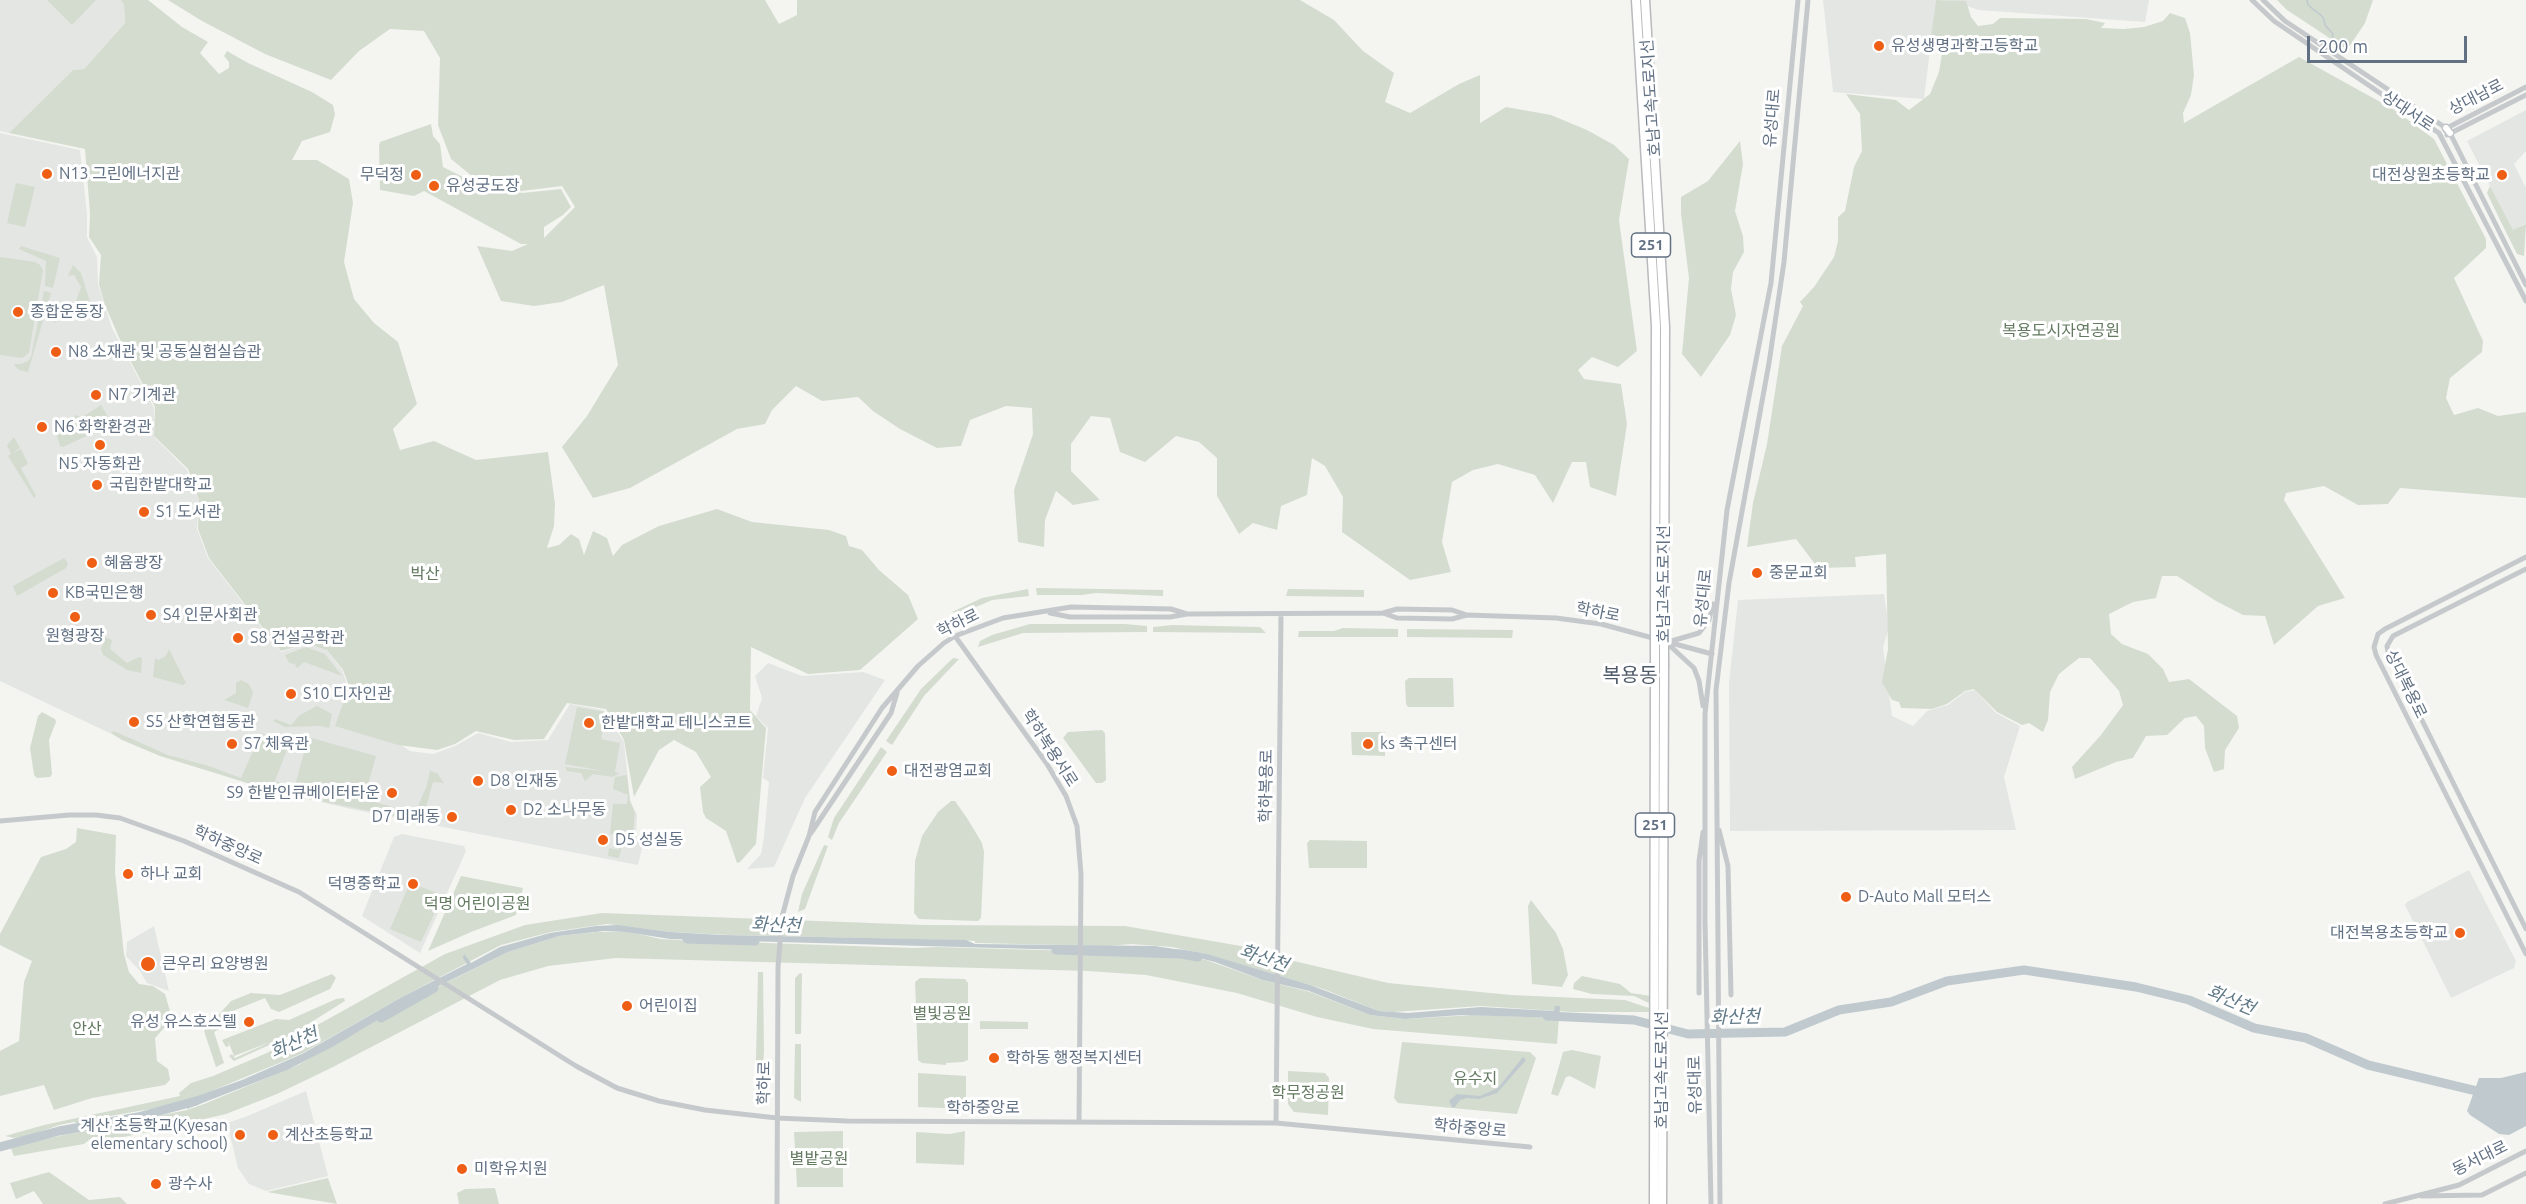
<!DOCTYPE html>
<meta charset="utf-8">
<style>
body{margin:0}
#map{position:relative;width:2526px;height:1204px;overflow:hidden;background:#f4f5f0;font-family:Ubuntu,sans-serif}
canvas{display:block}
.scale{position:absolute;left:2307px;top:36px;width:160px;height:27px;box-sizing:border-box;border:3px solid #617083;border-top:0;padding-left:8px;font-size:18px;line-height:21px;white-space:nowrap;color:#617083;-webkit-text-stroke:4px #fff;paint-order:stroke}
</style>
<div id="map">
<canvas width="2526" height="1204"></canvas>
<div class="scale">200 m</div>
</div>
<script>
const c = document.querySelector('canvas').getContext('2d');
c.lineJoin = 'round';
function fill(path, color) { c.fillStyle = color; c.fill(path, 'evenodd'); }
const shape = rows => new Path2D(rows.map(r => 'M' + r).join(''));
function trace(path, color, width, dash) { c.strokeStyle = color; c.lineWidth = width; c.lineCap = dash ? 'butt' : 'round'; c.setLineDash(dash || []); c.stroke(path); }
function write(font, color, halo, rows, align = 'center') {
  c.font = font + ' Ubuntu,"Noto Sans KR",sans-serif'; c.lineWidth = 6; c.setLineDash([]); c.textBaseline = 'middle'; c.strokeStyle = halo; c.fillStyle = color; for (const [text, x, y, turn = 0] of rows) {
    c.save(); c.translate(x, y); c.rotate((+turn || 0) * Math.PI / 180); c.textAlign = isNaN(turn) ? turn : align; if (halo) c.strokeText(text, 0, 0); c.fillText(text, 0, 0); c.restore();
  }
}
fill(shape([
 [0,0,121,0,124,5,125,23,84,69,73,70,9,133,0,131],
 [1823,0,1936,0,1924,99,1833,92],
 [1947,0,2149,0,2145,22,1979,10],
 [2526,110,2526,151,2514,164,2526,188,2526,223,2513,231,2467,141],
 [0,133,80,150,87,214,87,237,97,257,98,284,112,328,154,408,154,437,187,470,199,501,197,529,208,558,281,652,307,644,327,650,342,670,351,695,375,728,410,751,433,754,455,746,478,733,511,742,548,740,570,704,603,710,624,742,630,800,637,815,636,835,642,848,638,865,351,809,273,791,122,739,0,681],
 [1884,594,1889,627,1883,647,1892,716,1913,726,1927,711,1948,705,1965,692,1975,690,1996,713,2020,726,2004,777,2016,830,1730,831,1729,683,1738,600],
 [768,663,802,676,863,672,885,680,805,798,774,867,747,869,761,854,764,837,769,782,763,778,768,728,756,716,762,698,755,676],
 [402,834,464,846,466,851,420,953,362,916,394,837],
 [2469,870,2516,961,2514,968,2451,998,2405,905,2407,902],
 [154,926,169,991,147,983,140,971,126,956,127,942],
 [306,1091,328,1176,266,1191,249,1184,238,1168,227,1123,245,1117]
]), '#e4e6e3');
fill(shape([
 [47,0,96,0,72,25],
 [121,0,148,0,182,27,208,42,200,53,219,74,229,68,229,62,224,56,227,51,248,63,312,92,333,105,335,114,330,132,302,141,292,160,317,160,349,179,353,203,344,262,354,299,374,323,398,342,417,404,393,429,400,450,434,441,476,460,548,452,555,504,554,526,547,548,559,545,571,534,579,539,584,555,593,531,607,538,613,556,622,545,659,526,717,509,752,522,829,530,846,536,849,546,862,550,879,570,908,595,918,619,860,670,808,674,751,647,750,710,766,728,756,844,740,862,737,863,726,831,706,818,703,812,700,787,711,777,696,752,674,740,659,750,634,797,624,740,606,709,567,703,544,739,514,740,476,731,455,744,437,750,398,745,335,726,349,686,343,670,327,650,307,644,281,651,209,558,198,529,199,500,188,469,154,436,155,407,124,349,105,305,99,284,101,255,89,237,90,214,85,149,9,133,73,70,84,69,125,23,124,5],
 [168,0,765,0,779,24,797,15,797,0,1300,0,1334,20,1363,51,1394,73,1385,102,1410,113,1459,84,1480,75,1480,123,1506,107,1551,115,1587,130,1614,145,1629,159,1619,220,1637,351,1618,367,1592,357,1578,370,1584,379,1621,384,1627,424,1616,496,1590,487,1586,462,1572,462,1553,503,1535,475,1498,464,1473,470,1452,482,1442,542,1451,572,1410,580,1342,532,1343,497,1325,466,1312,458,1307,495,1281,506,1277,530,1253,523,1239,534,1217,496,1217,458,1199,442,1176,436,1145,462,1120,452,1110,418,1091,416,1071,444,1071,471,1100,500,1073,505,1056,491,1045,520,1044,547,1018,542,1014,490,1033,434,1032,408,1006,406,970,420,961,446,937,448,900,429,873,411,858,397,822,401,796,386,772,410,765,424,737,429,630,488,593,498,562,447,587,416,618,365,604,285,562,302,534,306,501,301,477,246,512,251,528,244,521,244,424,191,414,196,380,190,379,146,380,142,431,124,433,136,440,144,443,167,473,182,522,193,561,189,571,207,563,215,544,227,544,238,575,207,562,186,521,191,478,181,451,159,438,125,440,58,424,31,390,29,359,51,331,80,265,54,202,21],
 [1936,0,1966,1,1971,17,1978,26,1993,24,2000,18,2086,19,2105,23,2101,28,2124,29,2144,27,2163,21,2170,13,2185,18,2190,33,2194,75,2191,95,2183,113,2184,123,2299,57,2393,109,2434,139,2486,239,2486,248,2454,278,2483,341,2482,352,2450,378,2446,398,2454,415,2478,408,2498,416,2526,412,2526,498,2400,488,2388,504,2358,505,2324,486,2286,493,2284,500,2345,598,2318,606,2274,645,2265,616,2243,615,2216,601,2177,576,2162,576,2156,598,2133,602,2109,614,2111,634,2122,644,2148,654,2163,669,2169,682,2189,679,2237,716,2239,728,2225,750,2224,769,2214,772,2205,748,2204,726,2196,716,2185,718,2167,735,2146,736,2133,758,2116,762,2075,779,2072,767,2101,735,2123,705,2119,691,2090,658,2079,658,2059,674,2050,692,2048,720,2043,732,2029,723,2022,725,1997,712,1974,689,1965,691,1947,704,1932,709,1901,708,1899,702,1892,700,1882,682,1888,649,1886,554,1855,557,1856,567,1818,568,1796,539,1747,547,1753,503,1767,444,1782,346,1803,306,1800,302,1814,287,1834,257,1838,241,1838,217,1845,211,1854,167,1862,151,1860,114,1846,94,1896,100,1909,110,1930,94,1939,72,1942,53,1945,49,1930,45],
 [2277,0,2373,0,2365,23,2349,47,2343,47,2287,10],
 [1740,141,1743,164,1735,211,1743,236,1744,252,1733,272,1731,289,1736,315,1730,335,1701,377,1682,354,1689,278,1681,214,1681,197,1708,181],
 [16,183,35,187,25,227,7,223],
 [2490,186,2513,230,2526,224,2524,256,2517,254,2500,220,2487,193],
 [21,246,60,258,53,288,45,286,46,261,19,249],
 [0,257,35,262,40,265,43,270,29,353,22,358,0,355],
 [73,265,81,273,90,302,54,323,57,312,61,314,74,306,81,287,74,275,68,276],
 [44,291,51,293,28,372,19,370,13,364,21,364,28,361,31,357],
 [101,405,112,424,63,447,60,446,55,430,70,423,71,418,77,415,81,418],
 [14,437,20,448,12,453,21,449,28,464,21,468,36,496,34,498,8,456,11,454,7,445],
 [64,558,68,563,66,568,17,596,13,586],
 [1036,588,1040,588,1163,590,1163,596,1096,593,1082,595,1037,595],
 [1028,589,1029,596,992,600,960,614,952,612,982,598],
 [1288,589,1364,590,1364,597,1286,596],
 [1030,624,1125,624,1147,626,1147,632,1023,633,978,647,980,641,992,635],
 [1172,625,1260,627,1266,633,1153,632,1153,627],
 [1343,628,1398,629,1398,637,1298,637,1299,631,1334,631],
 [1407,629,1513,630,1512,638,1407,637],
 [105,637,112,640,110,649,127,663,139,657,142,658,141,673,127,670,103,655,101,649],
 [306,647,325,654,342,676,304,662,297,668,295,664,289,663,285,655],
 [169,649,186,683,183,685,153,677,155,658,158,660,166,656],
 [953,658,959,659,924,696,892,745,886,741,921,689],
 [1409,678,1453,678,1454,707,1408,707,1406,704,1405,681],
 [241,680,249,684,253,693,248,708,224,700,236,693,236,683],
 [317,706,332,714,329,728,320,726,285,727,273,721,275,719,291,725,300,715],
 [577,707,606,712,601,739,620,743,615,772,619,773,613,777,593,774,585,781,581,773,567,771,565,767,604,771,565,764],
 [42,712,55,719,56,722,49,740,52,774,50,777,37,778,34,775,30,748,38,716],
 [1102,730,1105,733,1106,780,1102,783,1096,783,1063,738,1068,732],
 [114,731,168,755,209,766,241,778,261,733,289,744,275,781,293,787,296,782,308,737,376,756,364,799,415,813,427,785,430,771,437,773,444,783,433,782,422,822,273,791,160,756,122,740,111,733],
 [1351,732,1385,732,1385,756,1352,755],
 [881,747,887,752,839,823,832,840,828,837,834,818],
 [627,775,630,801,635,813,632,843,623,841,619,858,608,856,609,848,619,850,621,835,610,834,613,804,627,804,628,795,613,789,615,777],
 [951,801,955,801,967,818,982,843,984,852,981,918,978,921,919,919,914,913,915,861,922,836,938,812],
 [77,828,116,835,115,872,124,954,129,972,139,984,153,986,165,994,170,1011,164,1028,155,1038,157,1061,168,1069,170,1080,165,1085,92,1098,54,1110,44,1085,0,1096,0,1051,19,1041,24,982,32,961,0,945,0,934,41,857,66,849,76,842],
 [1310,840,1367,841,1367,868,1309,868,1307,843],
 [824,845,828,846,805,909,798,912,802,894],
 [461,876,523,888,516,915,471,932,428,951],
 [410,883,443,895,421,942,390,929],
 [1531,900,1556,933,1563,949,1568,975,1562,987,1532,984,1528,906],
 [602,913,925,925,1125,926,1241,946,1268,955,1388,983,1511,995,1625,1000,1652,1009,1651,1012,1572,1012,1481,1006,1393,1012,1379,1011,1323,989,1209,955,1172,947,1131,944,1108,946,975,943,975,941,952,940,729,935,671,932,607,924,551,932,501,945,402,997,301,1054,180,1104,110,1116,78,1124,74,1122,59,1125,29,1136,14,1138,5,1136,44,1125,180,1096,179,1093,191,1083,213,1076,267,1053,445,954,525,925],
 [597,932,629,932,661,939,677,940,914,948,937,947,1180,954,1206,960,1263,980,1310,992,1370,1015,1405,1019,1473,1015,1559,1018,1557,1044,1373,1029,1317,1017,1237,993,1146,975,1088,971,616,958,548,966,500,980,331,1068,277,1094,226,1114,139,1134,102,1141,97,1137,93,1137,84,1144,14,1156,10,1146,187,1110,204,1104,298,1065,413,999,508,952,559,936],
 [758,972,763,972,764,1051,761,1097,755,1101],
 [800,973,802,974,801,1034,795,1034,795,978],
 [332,974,336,978,330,989,279,1012,271,1009,265,998,223,1015,223,1027,214,1032,224,1063,216,1067,204,1031,231,1001,251,993,280,995],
 [1582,976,1620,984,1631,993,1651,996,1651,1004,1634,996,1592,994,1573,989,1574,983],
 [920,978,965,979,968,983,968,1060,963,1062,946,1063,946,1065,922,1063,918,1060,915,982],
 [344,998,345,1001,289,1036,234,1061,229,1056,232,1054,235,1058,270,1042,234,1056,228,1041,229,1046,226,1047,222,1040,276,1019,289,1020,336,999],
 [980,1021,1028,1022,1028,1029,980,1029],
 [1402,1042,1530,1052,1536,1058,1517,1114,1398,1103,1394,1098],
 [795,1044,801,1044,801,1102,794,1098],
 [1572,1050,1601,1056,1595,1089,1570,1076,1566,1077,1558,1096,1551,1094,1563,1052],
 [1288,1071,1325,1073,1329,1078,1328,1115,1294,1112,1288,1104],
 [918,1073,966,1076,966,1109,918,1107],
 [843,1131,843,1187,797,1187,794,1132],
 [965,1131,964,1165,916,1163,916,1132,950,1134],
 [49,1172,89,1200,120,1197,127,1204,43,1204,34,1191,16,1199,10,1183],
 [328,1178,337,1204,267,1192],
 [495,1188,499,1204,459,1204,457,1193,465,1189]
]), '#d4dcd0');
fill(shape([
 [618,925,670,932,722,935,966,940,975,944,1155,946,1207,954,1310,985,1379,1011,1408,1013,1481,1007,1554,1011,1555,1006,1560,1006,1559,1018,1462,1015,1405,1019,1370,1015,1309,991,1263,980,1215,962,1180,953,670,939,626,932,604,931,559,936,508,952,414,998,334,1046,287,1070,187,1109,185,1101,189,1099,242,1080,302,1054,402,997,457,969,467,964,463,958,464,954,471,963,500,947,550,933,596,926],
 [1523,1057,1526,1060,1497,1093,1479,1099,1467,1098,1460,1100,1454,1108,1452,1107,1449,1101,1457,1094,1480,1096,1498,1088],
 [2526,1072,2526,1126,2509,1135,2499,1134,2470,1115,2467,1111,2479,1078,2501,1078]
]), '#bfc9ce');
trace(shape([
 [2307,0,2308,5,2323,17,2325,25,2333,34,2332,41]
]), '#bfc9ce', 1.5);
trace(shape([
 [687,939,755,941],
 [1056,950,1181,954,1198,957],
 [1547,1016,1634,1020,1688,1034,1785,1032,1839,1010,1891,1002,1947,981,2024,970,2136,987,2189,1000,2254,1028,2306,1038,2368,1065,2485,1093],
 [381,1018,434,988],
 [0,1147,59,1131,138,1117,196,1101]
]), '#bfc9ce', 9);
const secondary = shape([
 [2446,128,2450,133]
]);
const motorway = shape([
 [1636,0,1656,326,1655,612],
 [1645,0,1665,327,1664,613],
 [1654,1204,1655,663],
 [1662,1204,1664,665]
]);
trace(secondary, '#b8bbc0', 9);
trace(motorway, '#b8babd', 11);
trace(shape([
 [2252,0,2274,21,2439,133,2526,301],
 [2263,0,2285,21,2446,128],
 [2445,129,2526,87],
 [2450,133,2526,285],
 [2447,135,2526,95],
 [2526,557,2385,629,2378,634,2374,647,2376,655,2526,954],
 [2526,569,2393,636,2387,646,2388,652,2526,929],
 [1050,613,1070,617,1170,617,1187,614,1383,613,1397,609,1452,610,1467,615],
 [1383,613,1397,618,1452,619,1467,615,1556,618,1601,624,1712,654],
 [955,636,1047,764,1066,796,1077,826,1081,874,1079,1122],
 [1668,642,1699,633,1709,620,1713,604],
 [1668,644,1694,668,1699,681,1703,706],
 [0,821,69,815,96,815,120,818,184,841,299,892,576,1066,617,1088,659,1101,705,1110,777,1118,847,1121,1276,1123,1530,1147],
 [1719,830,1728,866,1731,995],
 [811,833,891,713,897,693],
 [1699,993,1699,861,1703,832],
 [1276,1123,1281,614],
 [2421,1196,2482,1195,2526,1173],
 [777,1204,778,967,782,917,793,876,809,836,815,812,882,708,918,666,944,643,955,636,1003,618,1071,607,1171,609,1187,614],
 [1711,1204,1705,922,1705,714,1727,510,1771,283,1798,0],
 [1720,1204,1716,690,1729,583,1769,363,1784,262,1808,0],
 [2385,1204,2459,1185,2526,1151]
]), '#c6c9cc', 5);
trace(secondary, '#fff', 6);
trace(motorway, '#fff', 8);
const motorwayBridge = shape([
 [1655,663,1655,612],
 [1664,665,1664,613]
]);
trace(motorwayBridge, '#b8babd', 11, []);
trace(motorwayBridge, '#fff', 8);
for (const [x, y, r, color] of [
 [1879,46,6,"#ef5e15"],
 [47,174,6,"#ef5e15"],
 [416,175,6,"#ef5e15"],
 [2502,175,6,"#ef5e15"],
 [434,186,6,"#ef5e15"],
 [18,312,6,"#ef5e15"],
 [56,352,6,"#ef5e15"],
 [96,395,6,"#ef5e15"],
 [42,427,6,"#ef5e15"],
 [100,445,6,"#ef5e15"],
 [97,485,6,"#ef5e15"],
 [144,512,6,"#ef5e15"],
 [92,563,6,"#ef5e15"],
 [1757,573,6,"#ef5e15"],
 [53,593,6,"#ef5e15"],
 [151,615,6,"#ef5e15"],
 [75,617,6,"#ef5e15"],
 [238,638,6,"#ef5e15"],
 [291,694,6,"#ef5e15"],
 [134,722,6,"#ef5e15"],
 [589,723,6,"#ef5e15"],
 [232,744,6,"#ef5e15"],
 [1368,744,6,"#ef5e15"],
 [892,771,6,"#ef5e15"],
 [478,781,6,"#ef5e15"],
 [392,793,6,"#ef5e15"],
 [511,810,6,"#ef5e15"],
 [452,817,6,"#ef5e15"],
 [603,840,6,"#ef5e15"],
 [128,874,6,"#ef5e15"],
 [413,884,6,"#ef5e15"],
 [1846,897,6,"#ef5e15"],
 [2460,933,6,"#ef5e15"],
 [148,964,8,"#ef5e15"],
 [627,1006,6,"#ef5e15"],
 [249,1022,6,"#ef5e15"],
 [994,1058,6,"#ef5e15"],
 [240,1135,6,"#ef5e15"],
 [273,1135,6,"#ef5e15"],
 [462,1169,6,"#ef5e15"],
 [156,1184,6,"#ef5e15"]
]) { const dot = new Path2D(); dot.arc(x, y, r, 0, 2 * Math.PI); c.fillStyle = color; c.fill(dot); trace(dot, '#fff', 2); }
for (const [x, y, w] of [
 [1651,245,39],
 [1655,825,39]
]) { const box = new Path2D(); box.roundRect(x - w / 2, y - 12, w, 24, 4.5); c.fillStyle = '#fff'; c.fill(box); trace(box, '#617083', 1.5); }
write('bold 15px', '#617083', null, [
 ["251",1651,245],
 ["251",1655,825]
]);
write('16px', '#617083', '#fff', [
 ["유성생명과학고등학교",1891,46],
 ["N13 그린에너지관",59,174],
 ["무덕정",404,175,"right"],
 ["대전상원초등학교",2490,175,"right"],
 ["유성궁도장",446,186],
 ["종합운동장",30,312],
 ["N8 소재관 및 공동실험실습관",68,352],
 ["N7 기계관",108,395],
 ["N6 화학환경관",54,427],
 ["N5 자동화관",100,464,"center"],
 ["국립한밭대학교",109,485],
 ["S1 도서관",156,512],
 ["혜윰광장",104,563],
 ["중문교회",1769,573],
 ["KB국민은행",65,593],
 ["S4 인문사회관",163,615],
 ["원형광장",75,636,"center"],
 ["S8 건설공학관",250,638],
 ["S10 디자인관",303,694],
 ["S5 산학연협동관",146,722],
 ["한밭대학교 테니스코트",601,723],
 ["S7 체육관",244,744],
 ["ks 축구센터",1380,744],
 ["대전광염교회",904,771],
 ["D8 인재동",490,781],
 ["S9 한밭인큐베이터타운",380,793,"right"],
 ["D2 소나무동",523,810],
 ["D7 미래동",440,817,"right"],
 ["D5 성실동",615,840],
 ["하나 교회",140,874],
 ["덕명중학교",401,884,"right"],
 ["D-Auto Mall 모터스",1858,897],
 ["대전복용초등학교",2448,933,"right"],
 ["큰우리 요양병원",162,964],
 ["어린이집",639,1006],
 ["유성 유스호스텔",237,1022,"right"],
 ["학하동 행정복지센터",1006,1058],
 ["계산 초등학교(Kyesan",228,1126,"right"],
 ["elementary school)",228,1144,"right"],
 ["계산초등학교",285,1135],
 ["미학유치원",474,1169],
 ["광수사",168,1184]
], 'left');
write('16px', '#617083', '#fff', [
 ["상대남로",2476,97,-27],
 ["호남고속도로지선",1651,98,-94],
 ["상대서로",2408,111,34],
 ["유성대로",1772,118,-85],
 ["호남고속도로지선",1664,584,-90],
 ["유성대로",1703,598,-84],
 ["학하로",1598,612,11],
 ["학하로",958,623,-26],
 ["상대복용로",2406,684,64],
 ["학하복용서로",1050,748,57],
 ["학하복용로",1266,786,-89],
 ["학하중앙로",228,845,24],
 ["호남고속도로지선",1662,1070,-90],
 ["학하로",764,1083,-89],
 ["유성대로",1695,1085,-91],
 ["학하중앙로",983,1108],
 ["학하중앙로",1470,1128,5],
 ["동서대로",2480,1158,-26]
]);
write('16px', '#637a60', '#fff', [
 ["복용도시자연공원",2061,331],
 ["박산",425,574],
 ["덕명 어린이공원",477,904],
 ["별빛공원",942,1014],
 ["안산",87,1029],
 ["유수지",1475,1079],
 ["학무정공원",1308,1093],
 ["별밭공원",819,1159]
]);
write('italic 18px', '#617a88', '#fff', [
 ["화산천",776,925,2],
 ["화산천",1264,958,19],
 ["화산천",2231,1000,23],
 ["화산천",1735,1017,-1],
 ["화산천",294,1043,-24]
]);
write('20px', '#4f5a68', '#fff', [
 ["복용동",1630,675]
]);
</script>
